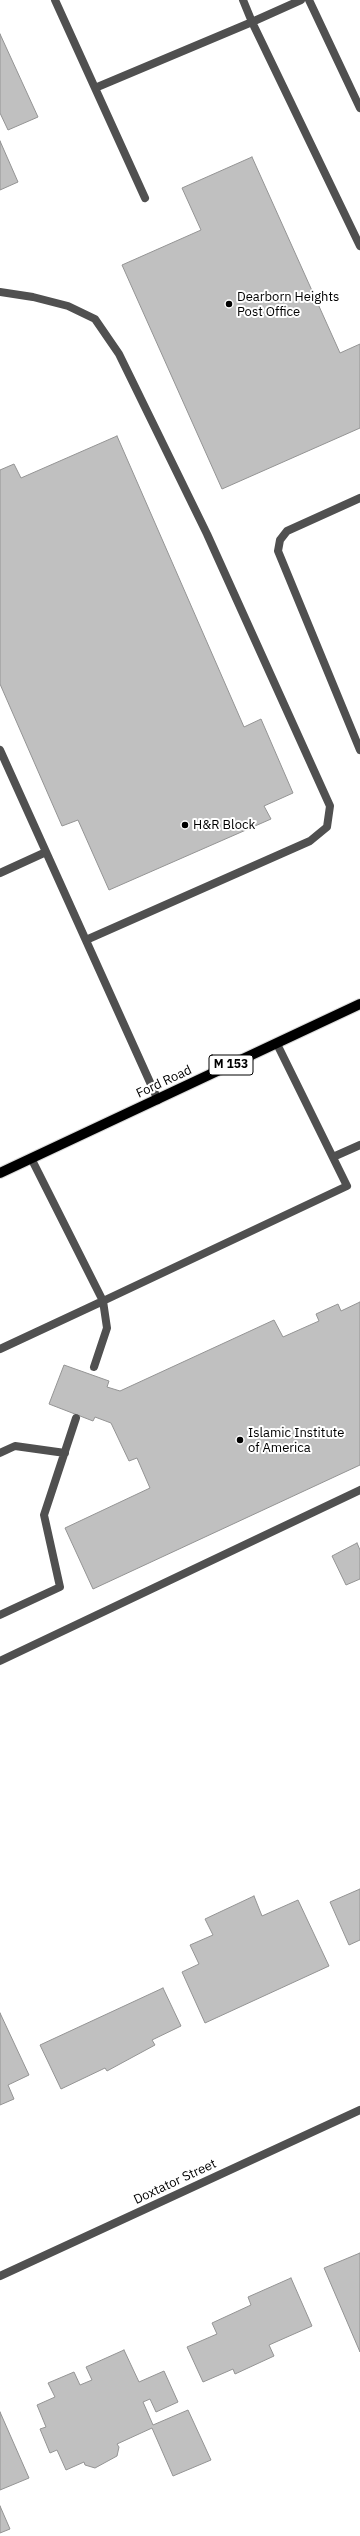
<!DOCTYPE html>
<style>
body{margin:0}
canvas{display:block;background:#fff}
</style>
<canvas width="360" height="2536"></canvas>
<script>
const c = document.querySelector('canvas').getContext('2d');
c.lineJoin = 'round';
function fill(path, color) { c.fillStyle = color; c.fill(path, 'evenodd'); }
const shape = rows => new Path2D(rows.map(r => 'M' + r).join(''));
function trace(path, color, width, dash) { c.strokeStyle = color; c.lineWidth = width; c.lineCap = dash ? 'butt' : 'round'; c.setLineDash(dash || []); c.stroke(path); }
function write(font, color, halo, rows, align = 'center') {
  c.font = font + ' "IBM Plex Sans",sans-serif'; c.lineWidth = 4; c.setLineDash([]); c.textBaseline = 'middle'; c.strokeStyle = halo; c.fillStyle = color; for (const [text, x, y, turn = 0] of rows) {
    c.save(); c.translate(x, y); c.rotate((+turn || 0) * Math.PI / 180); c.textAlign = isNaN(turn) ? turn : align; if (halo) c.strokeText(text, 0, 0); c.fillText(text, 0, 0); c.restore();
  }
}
const building = shape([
 [0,34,38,117,8,130,0,113,0,34],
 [0,141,18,182,0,190,0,141],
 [252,157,340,353,360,344,360,428,222,489,122,265,201,230,182,188,252,157],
 [117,436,244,727,261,719,293,793,264,806,271,819,109,890,78,820,62,826,0,684,0,470,14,464,21,478,117,436],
 [360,1302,360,1465,93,1589,65,1528,150,1488,137,1458,129,1461,111,1423,95,1417,93,1421,49,1404,64,1365,109,1381,107,1387,120,1391,274,1320,283,1337,319,1321,316,1314,338,1304,341,1311,360,1302],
 [357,1543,360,1550,360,1579,346,1585,332,1556,357,1543],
 [360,1889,360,1940,349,1945,330,1902,360,1889],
 [254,1896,262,1916,298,1900,329,1966,205,2023,182,1972,199,1964,190,1945,213,1935,205,1919,254,1896],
 [163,1988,181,2026,152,2040,155,2045,107,2071,105,2068,61,2089,40,2045,163,1988],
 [0,2013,29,2075,8,2085,14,2099,0,2105,0,2013],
 [360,2253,360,2352,324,2268,360,2253],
 [291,2278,312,2326,269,2345,274,2356,235,2374,233,2369,203,2382,187,2347,217,2334,212,2323,251,2305,248,2297,291,2278],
 [124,2350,139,2382,164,2371,178,2402,156,2412,150,2399,143,2402,153,2425,188,2410,211,2460,173,2476,152,2428,117,2444,119,2447,117,2456,95,2468,85,2465,84,2462,66,2470,57,2450,50,2453,40,2429,46,2427,37,2405,55,2397,48,2383,74,2372,80,2385,92,2380,86,2367,124,2350],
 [0,2412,29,2478,0,2490,0,2412],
 [0,2506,10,2529,0,2533,0,2506]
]);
fill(building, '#c0c0c0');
trace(building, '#949494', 1);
const primary = shape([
 [0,1173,360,1004]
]);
trace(primary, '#dbdbdb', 12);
trace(shape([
 [55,0,145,198],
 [243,0,252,22,301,0],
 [95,88,252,22,360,246],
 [0,292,33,297,68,306,95,319,119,354,207,534,330,806,327,827,310,841,86,940],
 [360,498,287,531,280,540,278,551,360,750],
 [0,750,158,1100],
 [0,873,46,852],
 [333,1157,360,1145],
 [0,1349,103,1301,31,1158],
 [94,1367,107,1328,103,1301,347,1186,277,1044],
 [0,1453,15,1446,65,1453],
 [0,1615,60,1587,44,1515,76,1418],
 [0,1661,360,1490]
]), '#505050', 8);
trace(shape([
 [309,0,360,108],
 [0,2276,360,2110]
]), '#505050', 8);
trace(primary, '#000', 10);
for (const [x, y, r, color] of [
 [229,304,4,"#000"],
 [185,825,4,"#000"],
 [240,1440,4,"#000"]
]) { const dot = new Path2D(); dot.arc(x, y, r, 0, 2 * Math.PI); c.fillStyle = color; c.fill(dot); trace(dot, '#fff', 1.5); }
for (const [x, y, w] of [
 [231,1065,44]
]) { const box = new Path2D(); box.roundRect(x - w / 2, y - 10, w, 20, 3); c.fillStyle = '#fff'; c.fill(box); trace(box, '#000', 1); }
write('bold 12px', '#000', null, [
 ["M 153",231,1065]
]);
write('13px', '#000', '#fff', [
 ["Dearborn Heights",237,297],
 ["Post Office",237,312],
 ["H&R Block",193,825],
 ["Islamic Institute",248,1433],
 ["of America",248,1448]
], 'left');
write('13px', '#000', '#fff', [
 ["Ford Road",164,1082,-25],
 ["Doxtator Street",175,2182,-25]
]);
</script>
